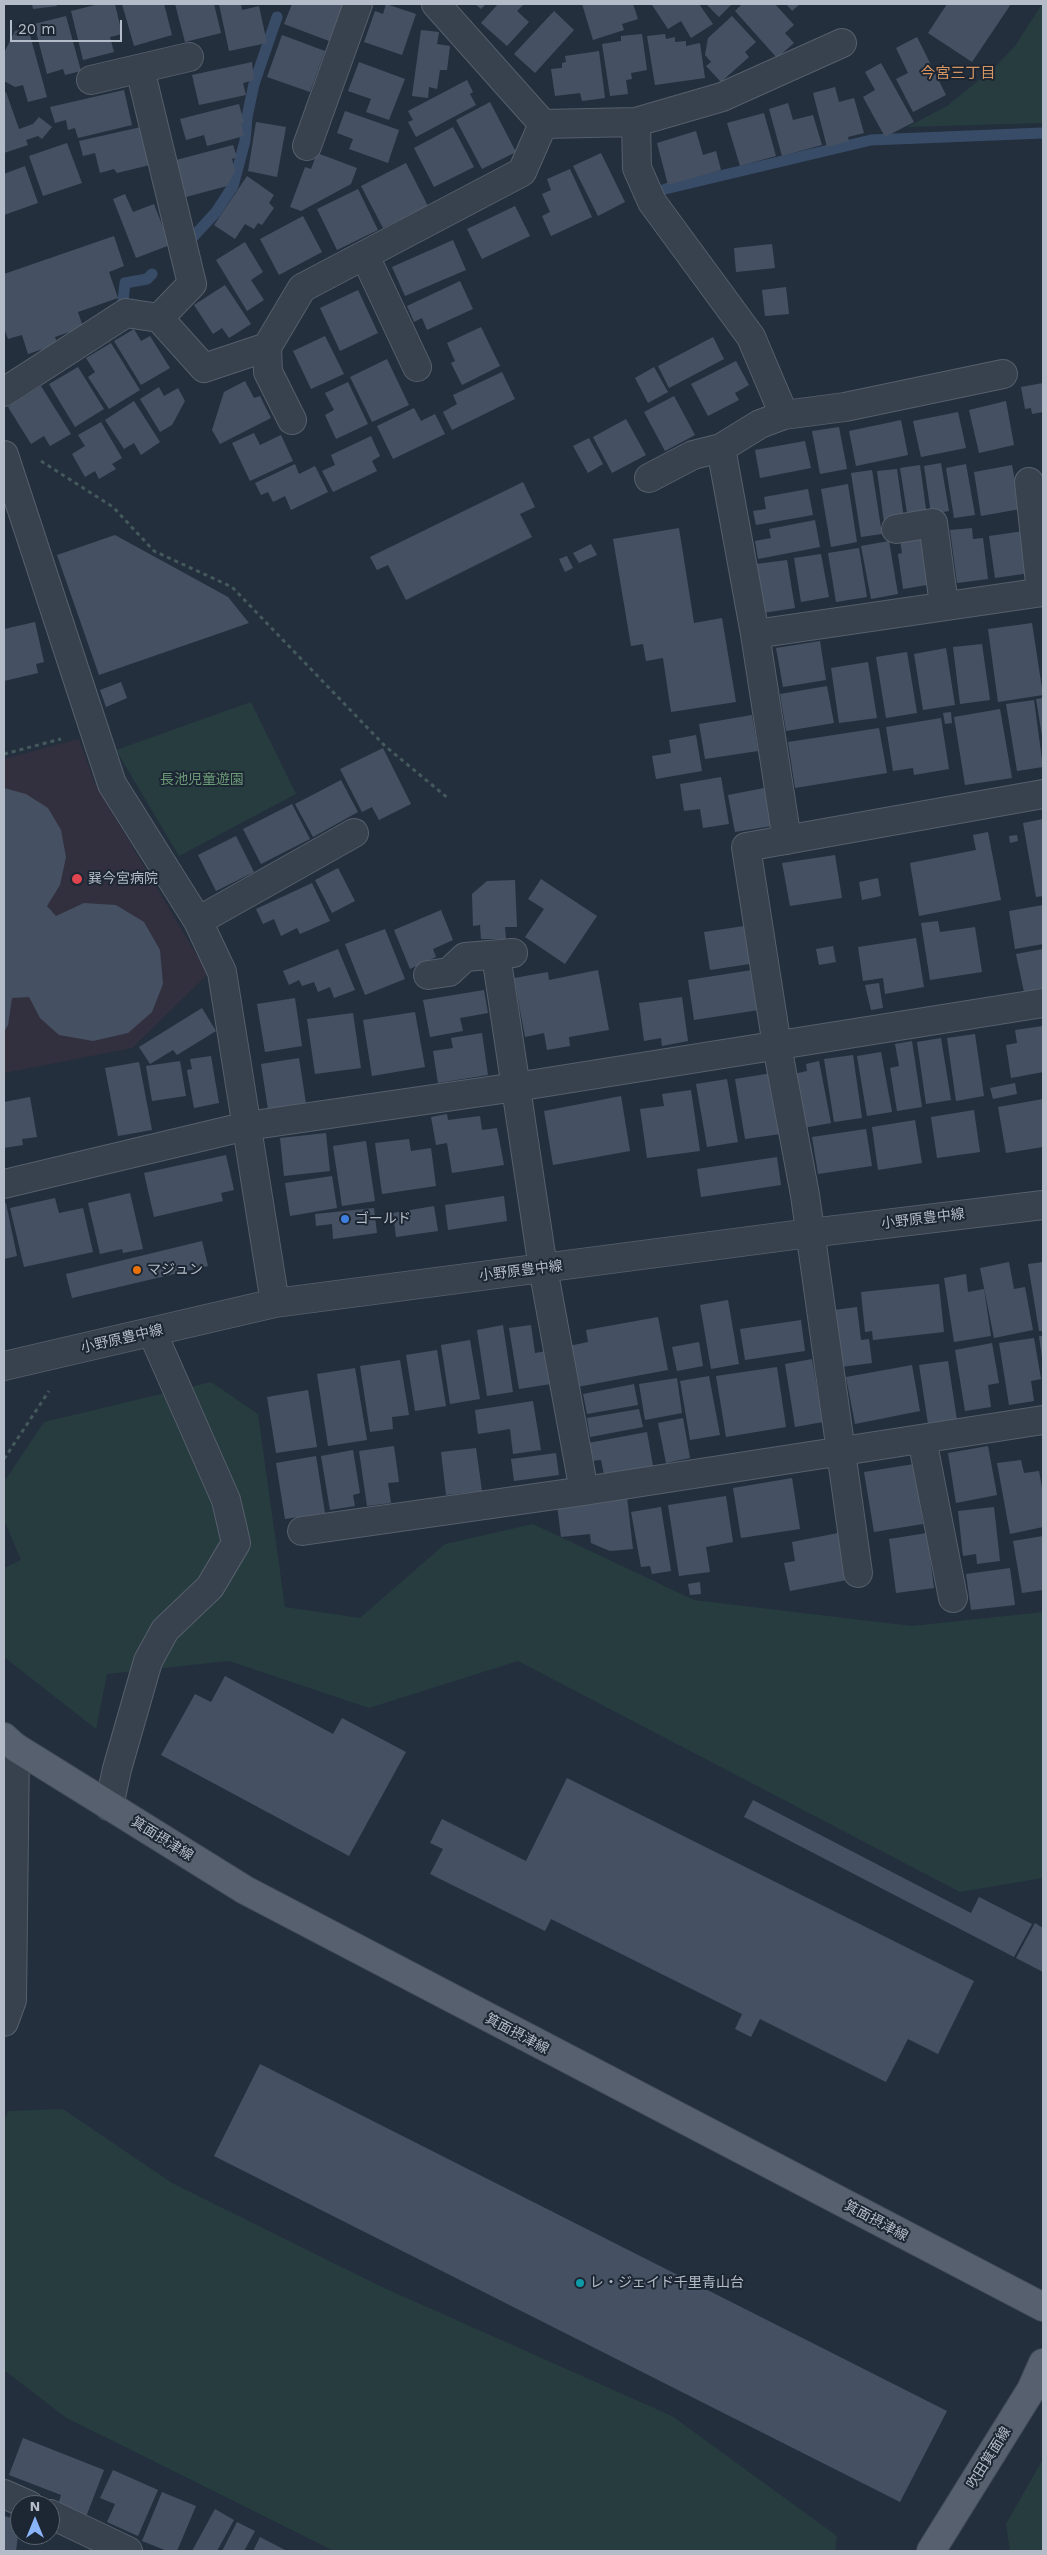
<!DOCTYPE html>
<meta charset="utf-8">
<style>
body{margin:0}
#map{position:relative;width:1047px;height:2555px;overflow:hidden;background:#242f3e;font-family:"Work Sans",sans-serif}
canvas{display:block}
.frame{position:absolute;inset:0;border:5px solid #b4bcc9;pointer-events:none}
.north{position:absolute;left:10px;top:2495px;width:50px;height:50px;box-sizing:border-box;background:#1d2633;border:1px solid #59626f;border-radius:50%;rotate:0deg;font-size:14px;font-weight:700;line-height:20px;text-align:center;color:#b4bcc9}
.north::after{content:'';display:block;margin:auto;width:18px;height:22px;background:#8ab4f8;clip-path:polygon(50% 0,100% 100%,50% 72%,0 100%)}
.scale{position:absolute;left:10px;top:20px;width:112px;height:22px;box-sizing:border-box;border:2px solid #b4bcc9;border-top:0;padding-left:6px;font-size:15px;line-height:18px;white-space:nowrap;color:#b4bcc9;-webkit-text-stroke:4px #1d2633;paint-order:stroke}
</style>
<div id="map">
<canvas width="1047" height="2555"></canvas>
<div class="frame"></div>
<div class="north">N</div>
<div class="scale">20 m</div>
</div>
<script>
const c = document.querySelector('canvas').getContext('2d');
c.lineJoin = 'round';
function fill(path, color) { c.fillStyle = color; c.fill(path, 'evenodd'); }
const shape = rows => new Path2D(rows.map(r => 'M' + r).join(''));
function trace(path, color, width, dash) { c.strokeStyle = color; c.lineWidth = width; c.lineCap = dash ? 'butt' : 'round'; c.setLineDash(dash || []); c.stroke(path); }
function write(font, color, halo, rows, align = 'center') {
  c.font = font + ' "Work Sans","Noto Sans JP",sans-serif'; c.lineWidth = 4; c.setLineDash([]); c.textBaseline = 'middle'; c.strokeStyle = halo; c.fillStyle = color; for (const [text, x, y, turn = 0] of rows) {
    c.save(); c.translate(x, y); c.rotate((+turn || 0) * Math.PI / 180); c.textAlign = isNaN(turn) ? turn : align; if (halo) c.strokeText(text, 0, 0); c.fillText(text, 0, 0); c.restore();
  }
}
fill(shape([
 [79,739,95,784,208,974,132,1048,4,1073,4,759]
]), '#32303f');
fill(shape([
 [1042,4,1043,123,907,127,947,106,995,67,1015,46],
 [251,702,296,794,179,856,116,750],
 [211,1382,258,1414,285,1607,360,1618,445,1544,533,1524,694,1600,912,1626,1043,1612,1043,1878,960,1892,518,1661,369,1708,229,1661,107,1674,96,1729,4,1657,4,1568,21,1560,4,1520,4,1482,44,1422],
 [63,2109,172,2183,382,2287,672,2416,837,2536,835,2551,334,2551,65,2417,4,2370,4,2122,8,2111],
 [1043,2459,1043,2551,1010,2551,1006,2524]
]), '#263c3f');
trace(shape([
 [665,189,871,140,1043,133],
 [193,237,216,212,233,186,245,141,247,117,254,84,277,17],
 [123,301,125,283,147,279,152,274]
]), '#394c67', 11);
fill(shape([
 [32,4,56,4,57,6,33,9],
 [99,4,115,4,122,34,110,37,114,52,83,60,71,11],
 [122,4,164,4,172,35,134,46],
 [175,4,214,4,221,33,185,42],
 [219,4,241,4,242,10,259,6,267,43,229,51],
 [292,4,344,4,329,41,284,24],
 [386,4,416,14,402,55,364,42,375,11,383,14],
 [475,4,486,4,481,9],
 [498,4,524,4,517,11,529,22,507,46,481,23],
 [582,4,633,4,638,19,622,24,624,30,593,40],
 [654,4,699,4,713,24,691,38,681,21,668,29,652,5],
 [706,4,732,4,719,17],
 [742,4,775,4,794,25,785,33,794,43,777,58,735,11],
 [786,4,800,4,792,11],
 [947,4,1011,4,972,62,928,33],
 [554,11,574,30,535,73,514,54],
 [66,16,81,71,65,75,63,69,47,74,34,24],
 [732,16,756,42,745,52,749,57,721,82,706,66,711,62,705,55,708,38],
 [28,28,47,97,28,102,23,85,15,87,4,81,4,53,15,31],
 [421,30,439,32,437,44,450,46,447,70,440,70,437,89,429,87,428,98,412,96],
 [642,34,647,70,631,73,632,79,626,80,628,94,610,96,602,44,621,41,621,36],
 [665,34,666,39,675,37,675,42,686,41,686,46,700,43,705,78,655,85,647,36],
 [282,35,325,51,310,92,267,77],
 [917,37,946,95,913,112,896,79,908,73,896,48],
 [599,51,605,98,582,101,580,93,555,96,551,69,562,68,562,63,566,62,565,56],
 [252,62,254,80,243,83,246,95,199,105,192,75],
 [359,62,405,79,389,120,366,112,371,99,348,91],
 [881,63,914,122,885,137,863,97,875,90,865,72],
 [467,80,473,92,470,94,476,105,416,137,408,122,413,120,408,111],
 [835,87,839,102,854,98,864,133,848,137,849,141,827,147,813,93],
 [124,90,132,125,78,138,75,128,68,130,66,120,55,123,50,107],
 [6,92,19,129,33,124,39,117,52,127,42,139,38,136,26,140,28,145,4,153,4,93],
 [490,102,516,152,482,169,456,120],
 [788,103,793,120,813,115,822,145,782,156,769,109],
 [239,104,244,123,241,123,244,136,207,146,204,135,186,140,180,119],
 [345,111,399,130,388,163,349,149,353,139,337,133],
 [764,113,776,156,740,166,727,123],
 [256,122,286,127,277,177,248,171],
 [141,127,150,165,117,173,114,169,100,173,95,153,83,156,79,141],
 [453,127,474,167,434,187,414,148],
 [696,131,703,155,716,151,721,170,668,185,657,143],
 [67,143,82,183,43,196,29,156],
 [233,145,237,157,232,159,235,171,227,186,186,197,176,160],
 [317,153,357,168,351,184,301,211,290,207,305,167,311,169],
 [601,153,625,202,598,216,573,166],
 [406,163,428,206,383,228,361,186],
 [25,166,38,203,4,215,4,174],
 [570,169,592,217,551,236,542,216,550,212,542,194,551,190,547,179],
 [247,176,274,195,269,203,274,208,262,225,258,223,254,229,245,224,235,239,214,225],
 [358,189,378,230,337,250,317,209],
 [125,194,133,212,154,204,170,245,136,258,113,199],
 [515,206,530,236,482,259,467,229],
 [303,216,322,252,279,275,260,239],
 [114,236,124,266,109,272,118,298,78,312,83,327,55,337,58,344,28,354,22,335,8,339,4,328,4,274],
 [453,240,466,270,405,296,392,267],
 [245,242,263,272,251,280,264,300,247,311,216,260],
 [772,244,775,268,736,272,734,248],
 [460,281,473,309,427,330,422,318,414,322,407,306],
 [225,285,251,324,229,338,222,328,213,334,194,305],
 [786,287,789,314,765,316,762,290],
 [358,290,378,333,340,351,320,308],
 [481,327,500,366,462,385,451,363,455,361,447,343],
 [134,329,141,341,150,336,170,368,141,385,114,341],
 [325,336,344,374,311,389,293,351],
 [713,337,724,359,669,388,658,366],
 [111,343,140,390,109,409,88,377,95,372,86,358],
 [387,359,409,405,372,422,350,377],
 [736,361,749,385,735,393,739,400,708,416,691,384],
 [78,367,104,409,75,427,49,384],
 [654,367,668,392,648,403,635,378],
 [502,372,515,399,452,430,443,412,457,404,453,395],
 [245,381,254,398,260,396,271,418,220,444,212,430,224,392],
 [348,382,368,424,336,439,325,415,334,410,325,393],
 [1043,383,1043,412,1032,414,1031,408,1025,409,1021,387],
 [41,386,71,434,50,446,44,436,31,444,8,407],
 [159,387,164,396,178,388,185,401,172,425,160,432,140,399],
 [674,396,695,435,665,451,644,412],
 [134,401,160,442,141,455,134,443,124,449,105,420],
 [1006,401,1014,445,979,453,969,410],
 [414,408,421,421,435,414,445,434,393,459,377,426],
 [958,412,966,448,921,457,913,421],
 [626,419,646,455,612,473,593,437],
 [901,420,908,455,856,466,849,431],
 [101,422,122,458,112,464,116,469,99,479,95,471,85,477,72,454,85,446,78,435],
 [839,427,847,469,820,474,812,431],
 [254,433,260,445,281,435,293,461,250,481,232,443],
 [371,436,380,456,372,461,377,471,333,492,322,471,335,465,331,455],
 [589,438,603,464,588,473,573,446],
 [805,441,811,468,760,478,755,450],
 [941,463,949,511,931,514,924,466],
 [295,464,299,474,315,466,328,492,291,510,285,496,273,502,268,492,261,495,255,483],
 [966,464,975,515,954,518,946,468],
 [920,465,927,516,908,519,900,468],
 [1012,465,1020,509,981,516,974,472],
 [897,469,904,519,884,522,877,471],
 [872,470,882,534,861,537,851,473],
 [523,482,535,507,520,514,532,537,406,600,388,565,377,570,370,557],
 [848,484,857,542,831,547,821,489],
 [808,489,813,515,756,525,753,511,766,509,764,497],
 [815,520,820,547,758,559,755,541,771,538,769,529],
 [679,528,694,623,722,618,736,702,671,712,663,658,646,661,643,644,631,646,613,539],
 [972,528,973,539,983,538,988,579,957,583,950,530],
 [1024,531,1030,573,995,578,989,536],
 [115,535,228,597,249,623,99,675,57,555],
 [926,535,933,584,903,589,898,554,902,553,900,540],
 [889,541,898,594,871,599,861,546],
 [591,544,597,555,579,563,573,553],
 [859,548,867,597,836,602,828,553],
 [821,554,829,597,801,602,794,558],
 [567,556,573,568,565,572,559,559],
 [787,560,795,608,763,613,756,564],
 [35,622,44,662,36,664,38,673,4,681,4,629],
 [1032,623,1043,695,998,702,988,629],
 [820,641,826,680,783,687,776,648],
 [982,644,990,700,960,704,953,647],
 [946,648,955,705,923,710,914,654],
 [907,652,917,713,886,718,876,657],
 [868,662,877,718,839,723,831,668],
 [121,682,127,698,106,707,100,690],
 [827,686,834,723,786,731,780,694],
 [1043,698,1043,736,1042,736,1036,699],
 [1034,700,1043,767,1017,771,1006,704],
 [1000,709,1012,778,965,785,954,717],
 [951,712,952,723,945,724,943,713],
 [752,715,758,751,705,759,699,724],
 [941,718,949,769,914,775,913,768,893,771,886,727],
 [879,728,887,773,795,788,788,742],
 [696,735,702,771,656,779,652,756,671,753,669,740],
 [383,748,411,804,379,820,372,807,362,812,340,769],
 [721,777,729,824,703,828,700,809,684,811,680,784],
 [341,780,358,812,313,837,295,804],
 [4,788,26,794,48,808,61,830,66,857,60,885,47,906,56,916,84,903,116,905,144,922,160,950,163,984,152,1012,128,1033,93,1041,59,1035,40,1018,29,997,12,998,8,1025,4,1032],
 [764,788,772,826,735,832,728,795],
 [292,804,310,839,261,864,243,829],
 [1043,819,1043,896,1036,897,1023,823],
 [988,832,1001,900,919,916,910,863,976,850,973,835],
 [1017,835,1018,841,1010,843,1009,836],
 [236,836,254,872,216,891,198,855],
 [835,855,842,898,790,906,782,863],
 [338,868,355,901,332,913,315,880],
 [878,878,881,896,862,900,859,882],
 [541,879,597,916,565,964,525,937,544,909,528,899],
 [515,880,517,927,505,927,506,939,481,939,480,925,473,926,472,894,487,881],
 [312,883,330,921,300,934,297,928,281,936,274,919,263,924,256,909],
 [1043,905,1043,944,1015,949,1009,911],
 [441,910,453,940,433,949,436,957,410,969,394,930],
 [938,921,940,932,975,927,982,972,930,980,921,923],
 [744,926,750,964,710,970,704,932],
 [385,929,405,979,365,995,345,944],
 [916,938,924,987,885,994,883,978,863,981,858,947],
 [833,946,836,962,819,965,816,949],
 [338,949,355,990,334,998,330,987,318,992,314,982,302,986,299,980,289,985,283,971],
 [1043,949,1043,988,1024,992,1016,954],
 [598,970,609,1030,569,1037,570,1046,547,1050,544,1033,525,1037,514,978,548,972,549,980],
 [752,970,759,1010,694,1020,688,980],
 [879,983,883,1008,871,1010,865,985],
 [484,990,488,1013,460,1018,463,1031,430,1037,423,1000],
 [682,997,688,1041,662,1046,661,1038,644,1041,639,1003],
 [295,998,302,1046,265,1052,257,1004],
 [202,1008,216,1031,177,1055,173,1050,150,1064,139,1047],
 [415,1012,425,1067,372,1076,363,1020],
 [353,1013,361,1068,315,1074,307,1019],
 [1043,1026,1043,1072,1011,1078,1006,1045,1017,1043,1015,1030],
 [482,1033,488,1075,438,1083,433,1051,453,1048,451,1038],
 [975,1034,984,1096,956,1101,947,1038],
 [941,1038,951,1100,926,1104,917,1042],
 [912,1041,922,1107,897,1111,890,1068,899,1066,895,1044],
 [881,1052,892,1112,867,1116,857,1056],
 [853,1055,862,1118,834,1122,824,1059],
 [211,1056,219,1103,194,1108,187,1070,192,1069,190,1059],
 [299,1058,307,1110,269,1116,261,1064],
 [180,1061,186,1096,152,1101,146,1066],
 [819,1061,831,1123,803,1128,794,1074,807,1071,806,1064],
 [139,1062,152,1130,118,1136,105,1068],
 [772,1073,781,1134,745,1139,735,1079],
 [727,1079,738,1142,707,1147,696,1084],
 [1015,1083,1017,1094,993,1099,990,1088],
 [691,1090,700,1151,647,1158,640,1109,664,1106,662,1094],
 [621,1096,630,1151,553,1165,544,1111],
 [30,1097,37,1137,22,1139,23,1145,4,1148,4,1102],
 [1043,1099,1043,1147,1006,1153,998,1107],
 [974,1110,980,1152,937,1158,931,1117],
 [447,1114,448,1120,480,1116,482,1130,497,1128,504,1165,452,1173,447,1143,436,1145,431,1117],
 [915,1120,922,1163,878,1170,872,1127],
 [866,1129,872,1166,818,1174,812,1137],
 [326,1133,330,1171,284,1176,280,1138],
 [409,1139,411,1151,431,1148,436,1186,382,1194,375,1143],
 [366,1141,375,1201,342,1206,333,1146],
 [226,1155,234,1190,221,1193,223,1201,154,1217,144,1173],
 [777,1157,781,1185,701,1197,697,1169],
 [332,1176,337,1208,290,1216,285,1183],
 [130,1193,143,1249,123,1253,122,1249,100,1254,88,1203],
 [504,1196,507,1221,448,1230,445,1205],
 [55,1198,59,1213,83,1208,93,1252,24,1267,10,1208],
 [6,1203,17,1256,4,1259,4,1204],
 [434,1206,438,1231,396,1237,393,1213],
 [374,1208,377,1233,333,1239,332,1224,316,1226,315,1214],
 [202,1241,208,1266,72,1298,66,1274],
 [1009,1262,1014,1289,1025,1287,1033,1330,994,1338,980,1268],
 [1043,1262,1043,1331,1039,1331,1028,1264],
 [966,1274,968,1292,984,1289,991,1336,954,1342,944,1278],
 [939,1284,944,1332,873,1340,872,1331,865,1332,861,1292],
 [728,1300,739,1364,711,1369,700,1305],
 [857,1307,861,1340,869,1339,872,1363,841,1367,834,1310],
 [658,1317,668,1370,577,1387,569,1346,588,1342,586,1330],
 [801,1320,805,1351,745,1360,740,1329],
 [503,1325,513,1392,487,1396,477,1330],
 [531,1325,535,1353,546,1351,551,1384,519,1389,509,1328],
 [1039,1336,1043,1336,1043,1358,1042,1358],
 [1034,1338,1041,1379,1031,1381,1034,1401,1009,1405,999,1343],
 [470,1340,480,1399,450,1404,441,1345],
 [699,1342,703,1366,677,1371,672,1347],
 [992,1343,999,1383,988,1385,991,1407,965,1411,955,1350],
 [437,1350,446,1406,415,1411,406,1355],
 [812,1359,823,1422,795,1427,785,1364],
 [400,1360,409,1415,392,1417,393,1429,370,1432,360,1366],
 [948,1361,957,1420,928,1424,919,1365],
 [912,1365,920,1411,855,1424,846,1377],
 [777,1367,786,1427,726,1437,716,1376],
 [355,1368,367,1440,328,1446,317,1374],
 [709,1376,720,1435,690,1440,680,1381],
 [677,1378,682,1413,645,1420,639,1384],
 [634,1384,638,1405,587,1414,583,1394],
 [308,1390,317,1447,276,1453,267,1397],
 [533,1401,541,1450,513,1454,510,1429,478,1434,475,1410],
 [639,1409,643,1427,590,1437,587,1418],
 [683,1418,690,1458,666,1463,658,1423],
 [647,1432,653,1466,604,1475,601,1460,591,1461,588,1443],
 [394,1446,399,1482,388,1483,391,1503,367,1506,359,1451],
 [988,1446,997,1495,956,1503,948,1453],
 [476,1448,482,1491,446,1495,441,1452],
 [353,1450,360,1493,353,1495,355,1506,330,1510,321,1456],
 [556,1453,559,1475,514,1481,511,1459],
 [316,1456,325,1513,285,1519,276,1463],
 [1021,1460,1024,1473,1039,1471,1043,1494,1043,1527,1010,1534,997,1463],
 [914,1464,923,1524,874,1532,864,1472],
 [792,1478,800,1529,741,1538,733,1488],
 [726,1496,733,1542,706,1547,710,1572,679,1576,668,1505],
 [627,1497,633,1549,610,1551,591,1543,590,1534,561,1537,557,1505],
 [661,1507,671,1571,652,1574,650,1566,641,1567,631,1512],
 [994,1507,1000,1561,977,1564,976,1554,963,1556,958,1511],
 [838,1533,847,1580,790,1591,784,1563,795,1561,792,1542],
 [927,1533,934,1588,896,1593,889,1539],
 [1043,1536,1043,1590,1022,1593,1013,1541],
 [1010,1568,1015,1605,971,1610,966,1574],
 [700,1582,701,1594,690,1595,688,1584],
 [225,1676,333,1734,342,1718,406,1752,349,1856,161,1755,195,1694,211,1702],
 [567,1778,974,1981,938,2054,908,2039,886,2082,760,2019,751,2037,735,2029,742,2014,551,1919,545,1931,430,1874,443,1849,430,1843,442,1819,526,1861],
 [753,1800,971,1913,979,1897,1032,1924,1014,1957,744,1817],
 [1035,1923,1043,1928,1043,1972,1016,1958],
 [260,2064,947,2411,900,2502,214,2156],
 [23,2438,104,2470,86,2517,58,2505,61,2495,9,2475],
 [113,2470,158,2490,138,2536,107,2522,115,2504,100,2498],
 [162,2492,196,2506,177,2551,167,2551,142,2541],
 [215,2509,234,2520,217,2551,192,2551],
 [4,2516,20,2520,16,2551,4,2551],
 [237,2522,255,2531,244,2551,222,2551],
 [260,2537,287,2551,253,2551]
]), '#455162');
const minor = shape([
 [436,4,543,124],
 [140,69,192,284,159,318],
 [91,80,189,57],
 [636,122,722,97,842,43],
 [307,146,358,4],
 [365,256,417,367],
 [4,392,126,313,159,318,204,368,267,347],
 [292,420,268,372,267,347,302,288,522,172,543,124,636,122,637,168,652,202,751,337,784,415],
 [721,448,755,634,787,840],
 [4,455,112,784,198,921,222,972,275,1303],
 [649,478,693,455,721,448,760,424,784,415,845,407,1003,374],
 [1029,482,1041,592],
 [896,529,933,523,944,605],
 [755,634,1043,592],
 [198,921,354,833],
 [496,955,543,1268,584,1491],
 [428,975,449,972,465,957,513,953],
 [4,1184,247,1126,516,1087,1043,1003],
 [4,1366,275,1303,810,1233,1043,1205],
 [922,1439,953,1598],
 [302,1531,584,1491,1043,1420],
 [858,1573,805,1195,777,1046,746,847,1043,794],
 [109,1806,117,1769,148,1661,165,1630,210,1587,236,1543,226,1500,152,1332],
 [4,2022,12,2000,15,1747],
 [4,2494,29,2505],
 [50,2514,128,2551]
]);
const major = shape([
 [4,1737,15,1747,245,1890,1043,2307],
 [931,2551,1031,2390,1043,2363]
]);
trace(minor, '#565f6c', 30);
trace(major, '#414a57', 30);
trace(shape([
 [41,461,113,507,154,551,232,587,385,746,449,799],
 [4,754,61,739],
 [4,1459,49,1391]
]), '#44595c', 3, [4, 4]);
trace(minor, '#38414e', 28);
trace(major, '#56606e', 28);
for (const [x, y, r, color] of [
 [77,879,6,"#e0444e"],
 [345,1219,5,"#3f7fe0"],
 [137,1270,5,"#e8710a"],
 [580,2283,5,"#0f9aa8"]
]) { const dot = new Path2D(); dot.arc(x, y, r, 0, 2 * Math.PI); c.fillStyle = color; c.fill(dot); trace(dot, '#1d2633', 2); }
write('14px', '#6b9a76', '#1d2633', [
 ["長池児童遊園",202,780]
]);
write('14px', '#b4bcc9', '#1d2633', [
 ["巽今宮病院",88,879],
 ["ゴールド",355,1219],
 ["マジュン",147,1270],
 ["レ・ジェイド千里青山台",590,2283]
], 'left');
write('14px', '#b4bcc9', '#1d2633', [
 ["小野原豊中線",923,1219,-7],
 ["小野原豊中線",521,1271,-7],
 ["小野原豊中線",122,1339,-13],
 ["箕面摂津線",162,1839,32],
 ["箕面摂津線",517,2034,28],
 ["箕面摂津線",876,2221,28],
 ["吹田箕面線",989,2458,-58]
]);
write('15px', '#d59563', '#1d2633', [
 ["今宮三丁目",958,74]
]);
</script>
